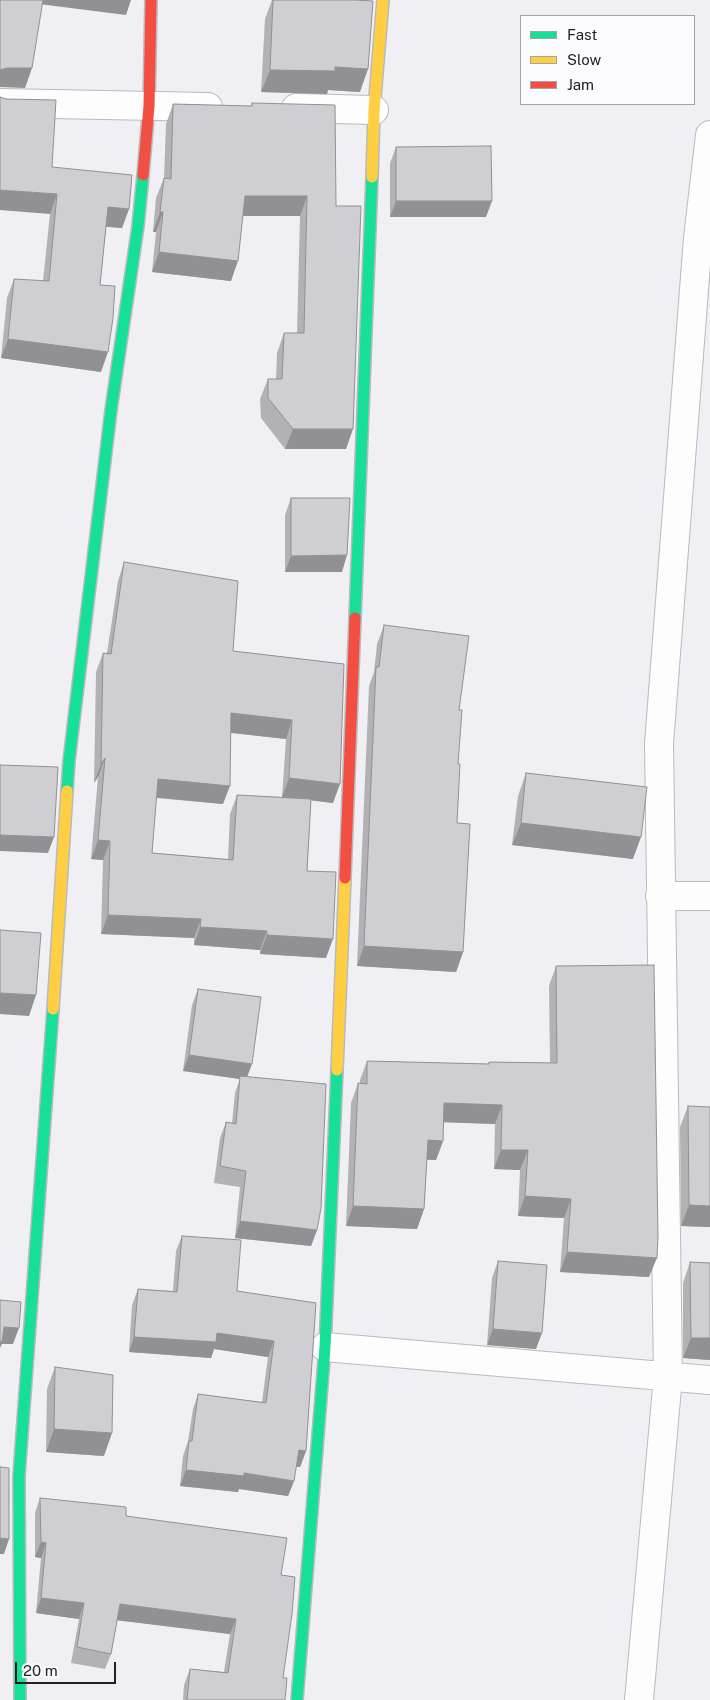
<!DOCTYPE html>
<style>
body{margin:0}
#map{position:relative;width:710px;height:1700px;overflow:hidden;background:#efeff4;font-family:"Public Sans",sans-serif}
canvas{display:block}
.legend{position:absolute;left:520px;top:15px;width:175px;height:90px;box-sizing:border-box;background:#fbfbff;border:1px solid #a4a4a8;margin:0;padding:6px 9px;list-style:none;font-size:15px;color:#222125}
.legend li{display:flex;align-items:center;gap:10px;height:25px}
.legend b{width:25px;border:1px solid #a4a4a8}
.scale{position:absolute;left:15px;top:1662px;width:101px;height:22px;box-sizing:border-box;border:2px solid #222125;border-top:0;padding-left:6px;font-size:15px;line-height:18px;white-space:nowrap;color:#222125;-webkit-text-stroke:4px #fbfbff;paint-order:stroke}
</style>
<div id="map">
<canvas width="710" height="1700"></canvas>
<ul class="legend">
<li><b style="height:6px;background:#16e098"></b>Fast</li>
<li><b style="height:6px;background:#ffcf43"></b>Slow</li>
<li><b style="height:6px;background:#f24e42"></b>Jam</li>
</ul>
<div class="scale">20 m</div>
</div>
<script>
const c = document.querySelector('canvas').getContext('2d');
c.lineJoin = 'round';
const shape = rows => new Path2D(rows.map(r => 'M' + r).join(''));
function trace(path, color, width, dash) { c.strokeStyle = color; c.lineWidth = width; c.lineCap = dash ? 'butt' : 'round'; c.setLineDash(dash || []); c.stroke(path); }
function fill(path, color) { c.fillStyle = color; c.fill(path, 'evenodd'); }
const street = shape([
 [0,103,208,107],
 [296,108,374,110],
 [660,896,710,896],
 [325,1347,710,1380],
 [639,1700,668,1377,659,744,698,238,710,135]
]);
const fast = shape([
 [355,618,372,177],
 [67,791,69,761,111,410,138,226,143,175],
 [20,1700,19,1476,53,1009],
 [297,1700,325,1347,337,1070]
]);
const slow = shape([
 [372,177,374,110,383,0],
 [53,1009,67,791],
 [337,1070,345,878]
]);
const jam = shape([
 [143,175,149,106,151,0],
 [345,878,355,618]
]);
trace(street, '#bababe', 30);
trace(fast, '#bababe', 14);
trace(slow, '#bababe', 14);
trace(jam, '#bababe', 14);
trace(street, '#fdfdfd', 28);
trace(fast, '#16e098', 11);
trace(slow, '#ffcf43', 11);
trace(jam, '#f24e42', 11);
fill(shape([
 [272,0,354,0,360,92,328,90,327,94,261,92,265,19],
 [252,103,336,206,346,449,285,449,261,418,260,399,268,379,276,379,277,353,284,333,297,333,300,216,243,216,231,281,152,272,156,232,153,232,156,198,164,178,166,124,173,104,251,106],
 [396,147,486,217,390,217,390,163],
 [52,167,129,209,122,228,106,227,100,285,101,372,1,358,7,298,14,279,43,281,50,214],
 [291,498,342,572,285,572,285,515],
 [124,562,233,651,344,664,333,803,311,800,307,871,326,958,260,954,260,950,194,945,194,938,101,934,103,860,91,859,98,777,94,783,96,672,103,653,107,653,118,581],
 [231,733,286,739,282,797,237,795,230,814,228,859,152,853,156,798,223,804],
 [384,625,459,710,457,823,463,952,456,972,357,966,369,686,374,672,377,644],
 [526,773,633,859,512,845,518,796],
 [556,966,649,1277,560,1272,564,1218,518,1216,520,1170,494,1169,495,1124,444,1122,443,1141,436,1160,427,1160,424,1209,417,1229,346,1226,351,1103,358,1083,360,1084,360,1080,367,1061,488,1064,489,1062,550,1063,549,986],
 [198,989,247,1077,317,1230,311,1246,235,1238,240,1187,214,1183,220,1138,226,1122,232,1123,235,1093,240,1079,183,1071,192,1005],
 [688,1106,710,1227,681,1226,680,1127],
 [182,1236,237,1291,316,1303,306,1451,300,1467,296,1467,294,1481,288,1496,239,1489,238,1492,180,1486,183,1456,188,1441,193,1409,198,1394,262,1402,268,1357,214,1349,211,1358,129,1352,132,1305,138,1289,173,1291,176,1251],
 [498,1261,536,1349,487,1345,492,1278],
 [690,1262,710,1263,710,1360,683,1358,683,1283],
 [55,1367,104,1456,46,1452,47,1389],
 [40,1498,126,1516,281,1575,283,1678,285,1700,183,1700,184,1685,190,1669,224,1672,230,1634,117,1620,111,1654,105,1669,71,1663,79,1619,36,1613,41,1558,35,1557,35,1513]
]), '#b2b2b5');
fill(shape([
 [40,0,131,0,126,15,39,4],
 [335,67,368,69,360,92,328,90,327,94,261,92,270,70],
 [7,68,32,68,25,88,0,87,0,70],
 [0,190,57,194,50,214,0,210],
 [245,196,307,196,300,216,238,216],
 [396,201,492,201,486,217,390,217],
 [108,207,129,209,122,228,101,226],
 [160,212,163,212,156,232,153,232],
 [159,252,238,261,231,281,152,272],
 [8,339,108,352,101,372,1,358],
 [293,429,353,429,346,449,285,449],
 [347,555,342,572,285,572,291,556],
 [231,713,292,720,286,739,224,732],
 [105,758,98,777,94,783,101,764],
 [289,778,340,784,333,803,282,797],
 [158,779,230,786,223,804,151,797],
 [521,823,641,837,633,859,512,845],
 [0,835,54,837,48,853,0,851],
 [98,840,110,841,103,860,91,859],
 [108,915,201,919,194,938,101,934],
 [200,927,267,931,260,950,194,945],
 [267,935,333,939,326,958,260,954],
 [364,946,463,952,456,972,357,966],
 [0,993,36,995,29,1016,0,1014],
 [189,1055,252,1064,246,1080,240,1076,240,1079,183,1071],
 [444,1103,502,1105,495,1124,437,1122],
 [428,1140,443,1141,436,1160,421,1159],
 [501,1150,528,1150,520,1170,494,1169],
 [525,1196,571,1199,564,1218,518,1216],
 [689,1205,710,1206,710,1227,681,1226],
 [353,1206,424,1209,417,1229,346,1226],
 [240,1221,317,1230,311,1246,235,1238],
 [567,1252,657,1258,649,1277,560,1272],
 [4,1327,19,1328,13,1344,2,1344,0,1348,0,1337],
 [493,1329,542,1333,536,1349,487,1345],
 [217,1333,274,1341,268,1357,214,1349,211,1358,129,1352,134,1337],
 [691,1338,710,1338,710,1360,683,1358],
 [54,1429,112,1433,104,1456,46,1452],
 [299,1450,306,1451,300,1467,293,1466],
 [186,1470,244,1473,294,1481,288,1496,239,1489,238,1492,180,1486],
 [0,1538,9,1539,4,1554,0,1554],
 [41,1542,46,1543,41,1558,35,1557],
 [41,1598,84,1603,79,1619,36,1613],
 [120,1604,236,1619,230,1634,115,1620]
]), '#919194');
const building = shape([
 [0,0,43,0,32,68,7,68,0,70,0,0],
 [273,0,354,0,373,1,368,69,335,67,335,71,270,70,273,0],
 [0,97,6,99,56,100,52,167,132,175,129,209,108,207,100,285,115,286,113,318,108,352,8,339,14,279,49,281,57,194,0,190,0,97],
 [252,103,335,105,336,206,361,206,353,429,293,429,268,398,268,379,282,379,284,333,304,333,307,196,245,196,238,261,159,252,163,212,160,212,164,178,171,179,173,104,252,106,252,103],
 [491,146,492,201,396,201,396,147,491,146],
 [291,498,350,498,347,555,291,556,291,498],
 [124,562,238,581,233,651,344,664,340,784,289,778,292,720,231,713,230,786,158,779,152,853,233,860,237,795,311,799,307,871,336,872,333,939,267,935,267,931,200,927,201,919,108,915,110,841,98,840,105,758,101,764,103,653,111,654,124,562],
 [384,625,469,636,459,710,462,710,458,764,460,764,457,823,470,824,463,952,364,946,376,667,379,667,384,625],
 [0,765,58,767,54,837,0,835,0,765],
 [526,773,647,787,641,837,521,823,526,773],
 [0,930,41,933,36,995,0,993,0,930],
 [654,965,658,1237,657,1258,567,1252,571,1199,525,1196,528,1150,501,1150,502,1105,444,1103,443,1141,428,1140,424,1209,353,1206,358,1083,367,1084,367,1061,489,1064,489,1062,557,1063,556,966,654,965],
 [198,989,261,997,252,1064,189,1055,198,989],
 [240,1076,326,1084,321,1208,317,1230,240,1221,246,1171,220,1166,226,1122,236,1124,240,1076],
 [688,1106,710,1107,710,1206,689,1205,688,1106],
 [182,1236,241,1240,237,1291,316,1303,306,1451,299,1450,294,1481,244,1473,244,1476,186,1470,189,1441,192,1441,198,1394,266,1403,274,1341,217,1333,216,1342,134,1337,138,1289,177,1292,182,1236],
 [498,1261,547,1265,542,1333,493,1329,498,1261],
 [690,1262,710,1263,710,1338,691,1338,690,1262],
 [0,1300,21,1302,19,1328,4,1327,2,1342,0,1341,0,1300],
 [55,1367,113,1375,112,1433,54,1429,55,1367],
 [0,1467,9,1468,9,1539,0,1538,0,1467],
 [40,1498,126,1507,126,1516,287,1538,281,1575,295,1577,292,1614,283,1678,287,1678,285,1700,187,1700,190,1669,228,1673,236,1619,120,1604,111,1654,77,1647,84,1603,41,1598,46,1543,41,1542,40,1498]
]);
fill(building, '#cfcfd3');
trace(building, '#919194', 1);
</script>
